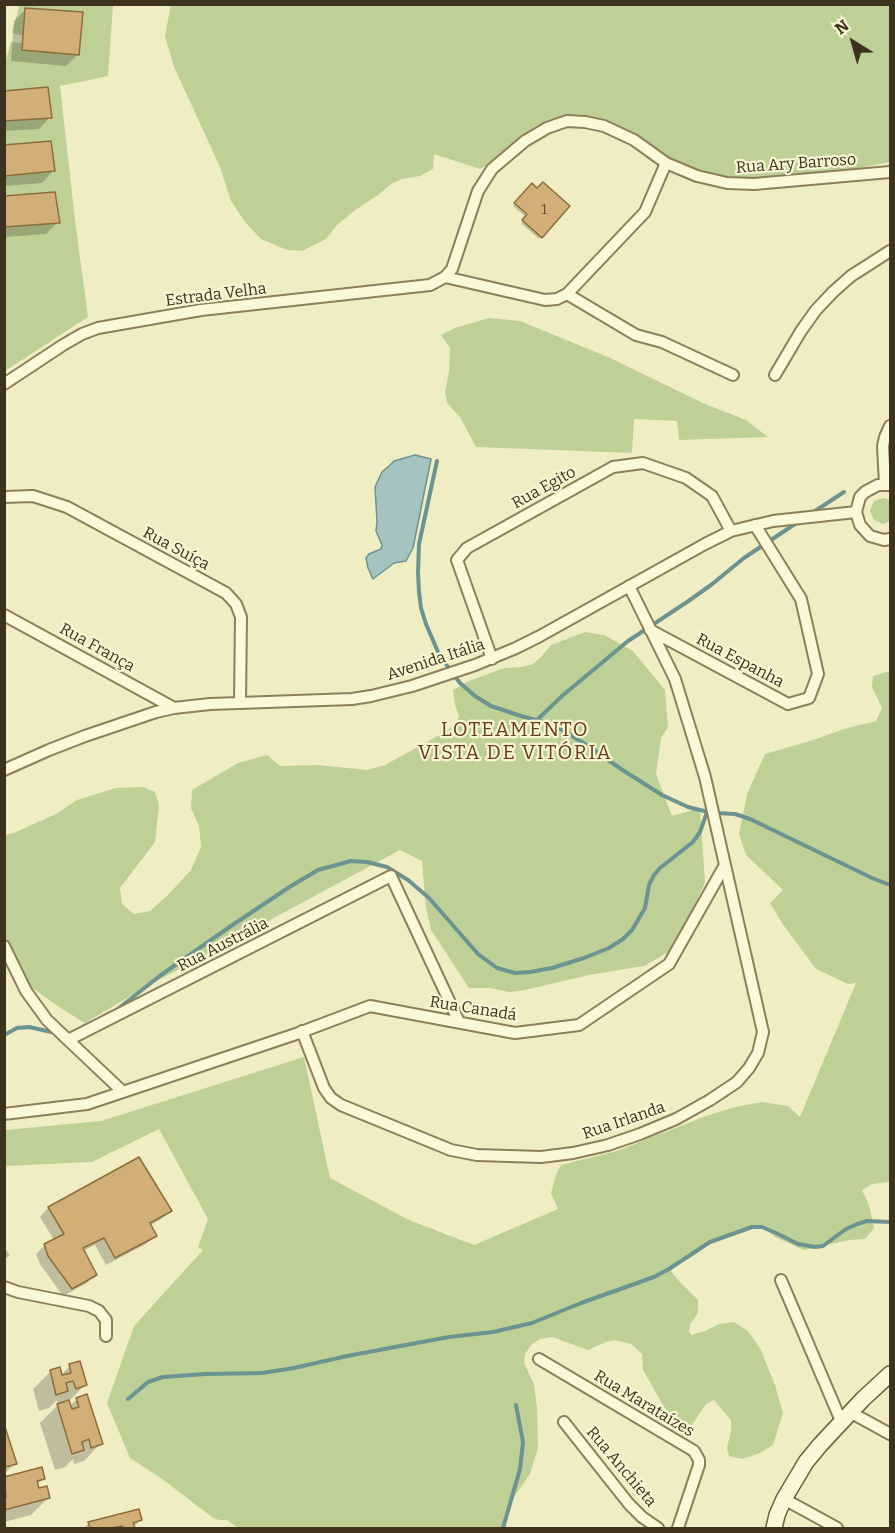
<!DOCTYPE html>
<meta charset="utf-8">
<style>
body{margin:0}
#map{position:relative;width:895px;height:1533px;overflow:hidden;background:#f1edc3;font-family:Bitter,serif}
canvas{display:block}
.frame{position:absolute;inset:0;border:6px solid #3c321d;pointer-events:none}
.north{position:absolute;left:823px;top:12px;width:60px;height:60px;-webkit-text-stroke:4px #f8f5d3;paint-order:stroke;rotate:323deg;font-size:16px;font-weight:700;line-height:24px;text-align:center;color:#3c321d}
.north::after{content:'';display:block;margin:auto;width:21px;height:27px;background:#3c321d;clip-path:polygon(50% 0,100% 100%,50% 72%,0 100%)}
</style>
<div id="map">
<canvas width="895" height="1533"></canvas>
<div class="frame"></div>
<div class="north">N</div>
</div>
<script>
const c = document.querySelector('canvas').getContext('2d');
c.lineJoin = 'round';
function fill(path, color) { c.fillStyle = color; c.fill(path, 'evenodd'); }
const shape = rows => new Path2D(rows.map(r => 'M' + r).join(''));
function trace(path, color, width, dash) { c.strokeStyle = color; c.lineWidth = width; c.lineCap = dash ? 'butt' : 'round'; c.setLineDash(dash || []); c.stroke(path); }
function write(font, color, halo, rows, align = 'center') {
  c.font = font + ' Bitter,serif'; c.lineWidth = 4.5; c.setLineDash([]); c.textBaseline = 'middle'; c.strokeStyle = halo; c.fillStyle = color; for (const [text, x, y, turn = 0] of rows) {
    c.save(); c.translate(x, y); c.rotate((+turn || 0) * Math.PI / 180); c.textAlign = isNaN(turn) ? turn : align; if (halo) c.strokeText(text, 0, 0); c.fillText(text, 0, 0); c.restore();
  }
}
fill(shape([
 [20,4,113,5,108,76,60,86,75,220,88,317,5,371,5,227,60,222,55,192,5,196,5,176,55,171,51,141,5,145,5,121,52,117,48,87,5,91,5,63,11,42,22,43,22,50,79,55,82,12,25,8,23,35,14,34,12,32],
 [171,4,890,5,890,162,818,176,755,181,726,180,676,164,599,120,579,114,553,120,525,136,494,161,480,169,434,154,433,169,420,176,402,179,391,184,378,195,354,211,337,225,326,239,302,251,287,250,261,239,245,222,231,201,220,167,174,67,165,36],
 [489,318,520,321,608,357,705,404,746,420,768,437,679,440,677,421,634,419,632,453,476,447,460,417,447,403,445,393,449,371,450,348,441,335,455,328],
 [883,498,890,500,890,521,883,524,874,520,870,511,874,501],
 [585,632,604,635,633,651,665,690,668,727,661,738,656,774,672,816,700,808,705,883,674,949,644,966,589,975,525,990,509,992,490,988,469,988,431,930,426,908,422,861,400,850,144,988,85,1023,59,1007,31,987,9,955,4,941,4,836,16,832,56,814,77,800,116,788,143,787,155,792,159,805,155,842,120,888,122,904,134,914,150,911,169,894,191,870,201,847,199,826,191,808,192,790,238,763,267,755,280,766,317,765,367,770,385,765,445,732,456,724,459,716,455,705,453,690,469,681,504,668,522,667,533,664,541,657,551,645],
 [890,671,890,1182,872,1184,862,1190,869,1205,874,1228,865,1239,849,1240,804,1250,775,1237,765,1229,743,1228,720,1237,693,1256,684,1261,677,1261,671,1271,678,1280,698,1300,698,1313,690,1325,689,1331,691,1335,705,1331,719,1324,734,1322,748,1331,760,1348,775,1385,783,1413,773,1445,758,1454,742,1459,729,1456,727,1448,731,1431,731,1420,714,1400,706,1404,692,1425,680,1424,671,1416,663,1405,643,1370,642,1354,631,1344,615,1340,606,1342,588,1350,552,1337,540,1339,532,1344,525,1354,524,1363,534,1384,537,1407,538,1448,530,1474,509,1504,505,1522,506,1528,238,1528,227,1520,219,1520,213,1518,161,1478,130,1458,107,1403,134,1326,203,1250,198,1247,208,1219,159,1129,92,1162,5,1166,5,1130,101,1121,304,1057,330,1178,409,1220,474,1245,558,1209,551,1193,556,1175,561,1165,617,1151,706,1116,735,1107,762,1102,788,1106,800,1117,856,983,848,984,816,969,782,923,770,903,783,890,746,855,739,834,747,794,765,754,810,741,844,729,876,721,882,708,872,687,873,676]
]), '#bed096');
const water = shape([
 [415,455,431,459,413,548,406,561,394,563,373,579,368,568,366,558,369,554,381,549,382,545,376,531,377,521,375,487,382,472,389,466,394,461,415,455]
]);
fill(water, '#a5c4c1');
trace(water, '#6b9391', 1.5);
fill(shape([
 [26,9,78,54,66,66,11,61,14,21],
 [4,92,50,117,39,129,4,131],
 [4,146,53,171,42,183,4,186],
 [532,185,568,206,539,239,521,223,526,217,513,206],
 [4,198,58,222,46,234,4,237],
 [138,1159,170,1211,161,1219,149,1226,155,1236,146,1244,106,1265,95,1245,83,1251,95,1275,87,1283,63,1296,40,1264,36,1254,44,1246,54,1240,40,1217,48,1208],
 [6,1250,10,1255,4,1260,4,1251],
 [70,1366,85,1385,68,1402,69,1407,77,1399,101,1443,84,1461,74,1464,73,1459,65,1467,55,1470,40,1423,58,1405,57,1400,49,1408,39,1411,33,1389,50,1372,59,1369,61,1375],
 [4,1429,15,1463,4,1474],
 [4,1479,43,1479,36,1486,48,1498,31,1515,4,1522],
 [140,1520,133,1528,84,1528,89,1523]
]), '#0003');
trace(shape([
 [437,461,419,544,418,573,419,592,421,608,426,624,438,652,452,673,460,683,475,696,491,706,521,716,554,725,590,747,621,769,662,795,688,807,708,812],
 [812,513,844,492],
 [537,720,562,696,628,641,687,602,711,585,744,558,798,522],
 [715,813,735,814,750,819,872,878,890,885],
 [114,1012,161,975,231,926,291,886,318,870,351,861,367,862,387,867,408,880,429,898,478,954,497,968,515,973,530,972,552,968,584,958,609,948,623,939,632,930,645,908,649,885,654,875,660,868,693,842,700,832,707,812],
 [4,1035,17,1028,29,1027,56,1033],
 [128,1399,148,1382,163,1377,205,1374,262,1373,294,1368,347,1356,449,1337,493,1332,532,1323,581,1303,654,1277,669,1269,710,1242,752,1227,762,1227,776,1233,798,1244,815,1247,823,1246,846,1229,857,1224,867,1221,890,1222],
 [503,1528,520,1469,523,1442,516,1405]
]), '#6b9391', 4);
const building = shape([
 [25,8,83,12,79,55,22,50,25,8],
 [48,87,52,118,4,121,4,91,48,87],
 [51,141,55,171,4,176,4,145,51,141],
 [543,182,570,206,542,238,522,220,527,214,514,203,532,183,537,188,543,182],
 [55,192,60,223,4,227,4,196,55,192],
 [139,1157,172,1211,150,1223,157,1236,115,1258,104,1238,83,1248,97,1275,72,1289,48,1256,44,1244,64,1234,48,1207,139,1157],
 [80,1361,87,1385,76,1389,73,1381,66,1383,68,1391,56,1395,50,1370,60,1367,62,1375,71,1373,69,1364,80,1361],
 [87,1394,103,1444,91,1448,89,1439,82,1442,84,1450,72,1454,57,1404,69,1400,72,1409,79,1407,76,1398,87,1394],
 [4,1424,17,1464,5,1467,4,1464,4,1424],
 [42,1467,45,1479,37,1481,39,1488,47,1486,50,1498,4,1510,4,1497,6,1497,4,1477,42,1467],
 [139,1509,142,1520,133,1523,135,1528,123,1528,122,1526,112,1528,90,1528,88,1522,139,1509]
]);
fill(building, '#d2af76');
trace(building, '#8e6d3c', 1.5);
const street = shape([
 [445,277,545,300,557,299,567,294,636,335,662,342,733,375],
 [567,294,645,212,666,163],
 [775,375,801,331,816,310,833,292,851,276,890,251],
 [4,384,63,345,82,334,98,328,201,310,430,285,445,277,452,269,478,191,492,169,525,141,547,128,567,121,585,122,604,126,634,140,666,163,697,176,727,183,754,184,890,172],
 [885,484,883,446,885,437,890,426],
 [890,485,878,485,865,492,860,497,856,512,860,525,870,536,884,540,890,539],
 [4,497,33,496,67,507,226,593,236,604,241,617,240,703],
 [4,615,174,708],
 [650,630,788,704,809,698,818,674,801,599,755,525],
 [492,659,457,560,467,548,613,467,643,463,686,478,712,496,731,531],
 [4,770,49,750,85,736,156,712,174,708,210,704,352,699,371,696,412,686,475,665,516,648,540,636,705,544,731,531,773,521,856,512],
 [4,946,26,991,47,1020,123,1092],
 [302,1031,324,1088,331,1098,341,1105,451,1150,477,1155,541,1157,573,1153,608,1145,640,1134,676,1119,710,1100,737,1082,749,1068,758,1053,763,1032,725,865],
 [68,1040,391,876,459,1022],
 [4,1114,87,1104,296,1034,370,1006,515,1033,579,1025,669,964,725,865,705,777,675,679,629,586],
 [781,1280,841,1421],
 [4,1287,18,1292,89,1306,99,1311,106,1320,106,1336],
 [539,1359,694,1451,699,1460,699,1465,678,1528],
 [850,1412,890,1434],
 [564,1422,629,1504,642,1517,658,1528],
 [784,1499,837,1528]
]);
const secondary = shape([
 [774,1528,777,1515,784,1499,806,1462,820,1445,863,1399,890,1374]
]);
trace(street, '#8d7f58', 14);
trace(secondary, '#6f603b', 18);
trace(street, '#fbf8d7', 10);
trace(secondary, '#fbf8d7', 15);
write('14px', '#625133', null, [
 ["1",544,210]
]);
write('16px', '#3c321d', '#f8f5d3', [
 ["Rua Ary Barroso",796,164,-4],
 ["Estrada Velha",216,295,-7],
 ["Rua Egito",544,488,-29],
 ["Rua Suíça",176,549,28],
 ["Rua França",97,648,29],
 ["Avenida Itália",436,660,-18],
 ["Rua Espanha",740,661,28],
 ["Rua Austrália",223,945,-27],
 ["Rua Canadá",473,1009,9],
 ["Rua Irlanda",624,1121,-19],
 ["Rua Marataízes",644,1404,31],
 ["Rua Anchieta",621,1467,50]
]);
c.letterSpacing = '1.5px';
write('20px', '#6b3b1a', '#f8f5d3', [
 ["LOTEAMENTO",515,730],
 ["VISTA DE VITÓRIA",515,753]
]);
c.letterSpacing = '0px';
</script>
